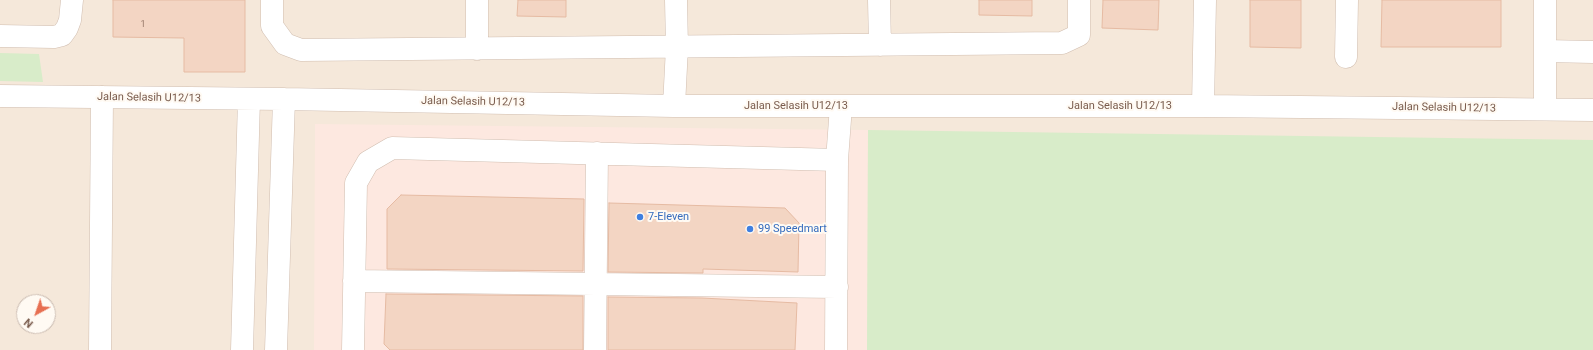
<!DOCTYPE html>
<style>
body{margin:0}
#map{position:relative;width:1593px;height:350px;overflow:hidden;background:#fdf6ec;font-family:Roboto,sans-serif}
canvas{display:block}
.north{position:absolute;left:16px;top:294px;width:40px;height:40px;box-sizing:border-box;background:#fffaf3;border:1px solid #cabbb1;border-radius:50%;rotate:220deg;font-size:11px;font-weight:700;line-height:16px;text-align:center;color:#7a5c4d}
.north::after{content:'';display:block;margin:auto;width:14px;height:18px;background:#e76f51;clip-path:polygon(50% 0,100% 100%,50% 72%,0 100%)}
</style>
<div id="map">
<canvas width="1593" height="350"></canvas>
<div class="north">N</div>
</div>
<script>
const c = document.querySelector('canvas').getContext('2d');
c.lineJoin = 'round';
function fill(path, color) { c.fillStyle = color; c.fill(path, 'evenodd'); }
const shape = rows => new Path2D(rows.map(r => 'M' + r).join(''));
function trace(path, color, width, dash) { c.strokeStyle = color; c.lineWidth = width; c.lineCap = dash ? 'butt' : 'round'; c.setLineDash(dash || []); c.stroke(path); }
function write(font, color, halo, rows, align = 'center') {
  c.font = font + ' Roboto,sans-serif'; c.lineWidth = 4; c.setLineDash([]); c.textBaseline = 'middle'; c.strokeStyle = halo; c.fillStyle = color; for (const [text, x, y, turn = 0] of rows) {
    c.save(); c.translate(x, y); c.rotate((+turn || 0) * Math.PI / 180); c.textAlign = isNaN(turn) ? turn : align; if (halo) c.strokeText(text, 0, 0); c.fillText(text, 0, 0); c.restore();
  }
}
fill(shape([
 [0,0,1593,0,1593,350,0,350],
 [24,302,48,302,48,326,24,326]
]), '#f5e8da');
fill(shape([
 [315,124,868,130,867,350,314,350]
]), '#fde8e0');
fill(shape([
 [0,53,39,54,43,82,0,81],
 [868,130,1593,140,1593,350,867,350]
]), '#d8ecc9');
const building = shape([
 [113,0,245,0,245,72,184,72,184,38,113,37,113,0],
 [518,0,566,0,566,17,517,16,518,0],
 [979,0,1032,0,1032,16,979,15,979,0],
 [1103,0,1159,0,1158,30,1102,28,1103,0],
 [1250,0,1301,0,1301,48,1250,47,1250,0],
 [1382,0,1501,0,1501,47,1381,47,1382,0],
 [401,195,584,199,583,271,387,269,387,209,401,195],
 [609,203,785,208,799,223,798,272,703,269,703,273,608,272,609,203],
 [386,294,583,296,583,350,390,350,384,344,386,294],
 [608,297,702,298,797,303,795,350,608,350,608,297]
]);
fill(building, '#f3d5c3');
trace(building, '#e6bba3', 1);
const minor = shape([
 [272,0,272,26,285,44,301,50,1062,43,1079,35,1079,0],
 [477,0,477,49],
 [879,0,880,45],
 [0,36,54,37,62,35,67,28,70,20,72,0],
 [1545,51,1593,52],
 [1346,57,1347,0],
 [0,96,284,99,674,106,1203,106,1593,110],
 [674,106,677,47,676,0],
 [1203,106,1205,0],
 [1545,109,1545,0],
 [354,281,837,287],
 [100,350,102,97],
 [242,350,249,99],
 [276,350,284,99],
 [353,350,356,183,368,162,392,148,837,160],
 [595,350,597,153],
 [836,350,837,160,841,106]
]);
trace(minor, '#d1beb0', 23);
trace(minor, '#fff', 22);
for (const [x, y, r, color] of [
 [640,217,4,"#3f7fe0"],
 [750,229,4,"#3f7fe0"]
]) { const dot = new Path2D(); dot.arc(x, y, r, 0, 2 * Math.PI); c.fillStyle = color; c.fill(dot); trace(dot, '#fffaf3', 1.5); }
write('9px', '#987a6a', null, [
 ["1",143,25]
]);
write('11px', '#7a5c4d', '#fffaf3', [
 ["Jalan Selasih U12/13",149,98,1],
 ["Jalan Selasih U12/13",473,102,1],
 ["Jalan Selasih U12/13",796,106],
 ["Jalan Selasih U12/13",1120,106],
 ["Jalan Selasih U12/13",1444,108,1]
]);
write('11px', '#366cbe', '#fffaf3', [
 ["7-Eleven",648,217],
 ["99 Speedmart",758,229]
], 'left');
</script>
